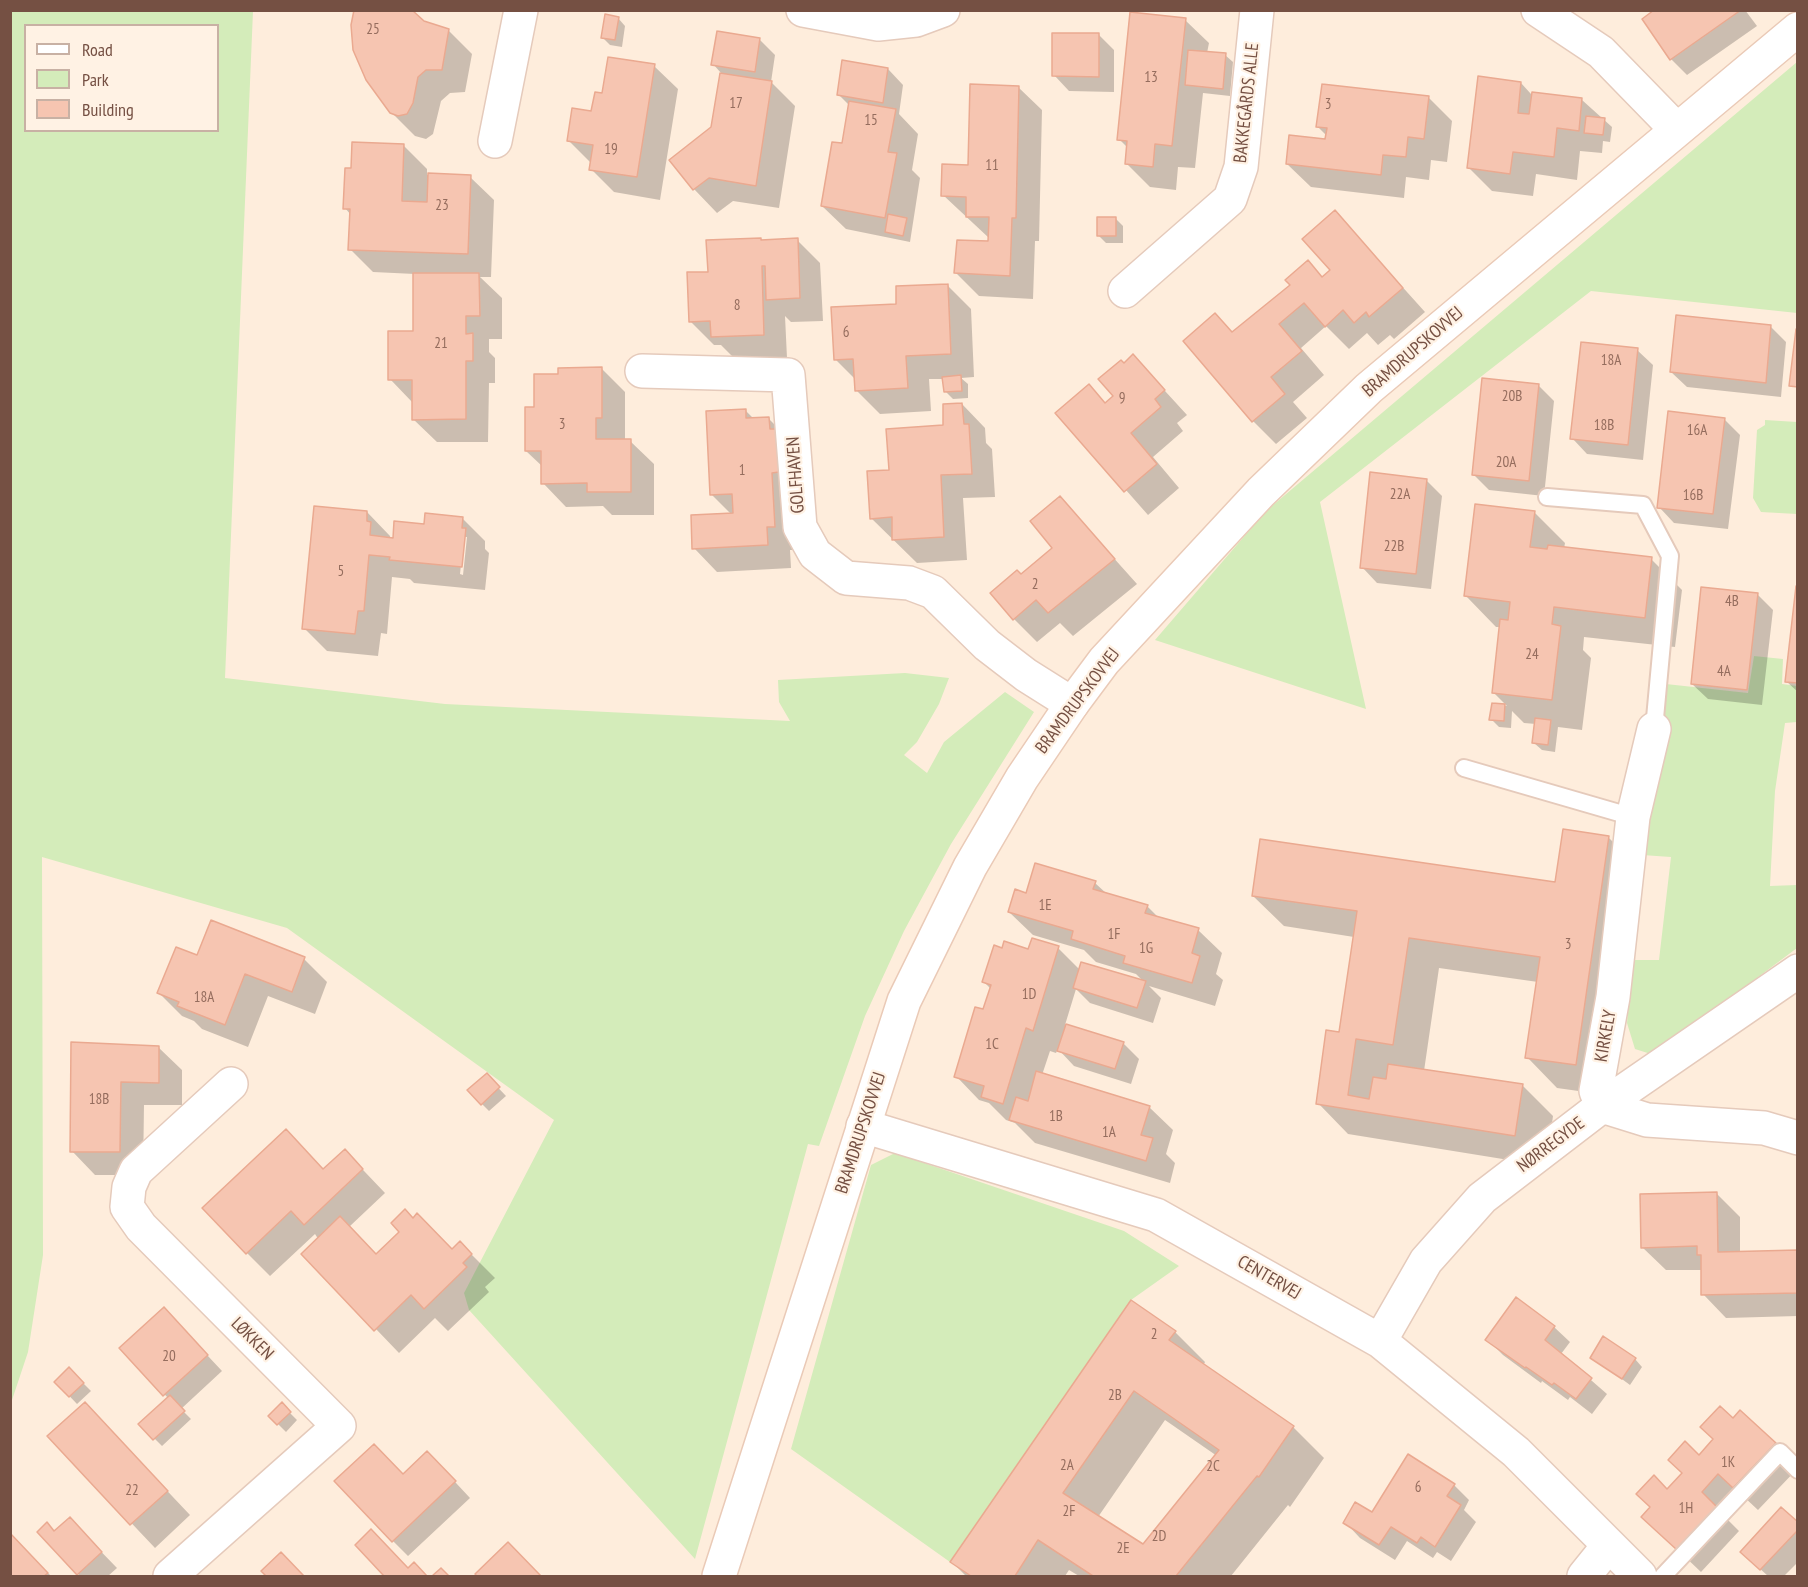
<!DOCTYPE html>
<meta charset="utf-8">
<style>
body{margin:0}
#map{position:relative;width:1808px;height:1587px;overflow:hidden;background:#feeddc;font-family:"PT Sans Narrow",sans-serif}
canvas{display:block}
.frame{position:absolute;inset:0;border:12px solid #755043;pointer-events:none}
.legend{position:absolute;left:24px;top:24px;width:195px;height:108px;box-sizing:border-box;background:#fff2e4;border:2px solid #c8b1a4;margin:0;padding:8px 10px;list-style:none;font-size:18px;color:#755043}
.legend li{display:flex;align-items:center;gap:12px;height:30px}
.legend b{width:30px;border:2px solid #c8b1a4}
</style>
<div id="map">
<canvas width="1808" height="1587"></canvas>
<div class="frame"></div>
<ul class="legend">
<li><b style="height:8px;background:#fff"></b>Road</li>
<li><b style="height:16px;background:#d4ecba"></b>Park</li>
<li><b style="height:16px;background:#f6c5b1"></b>Building</li>
</ul>
</div>
<script>
const c = document.querySelector('canvas').getContext('2d');
c.lineJoin = 'round';
function fill(path, color) { c.fillStyle = color; c.fill(path, 'evenodd'); }
const shape = rows => new Path2D(rows.map(r => 'M' + r).join(''));
function trace(path, color, width, dash) { c.strokeStyle = color; c.lineWidth = width; c.lineCap = dash ? 'butt' : 'round'; c.setLineDash(dash || []); c.stroke(path); }
function write(font, color, halo, rows, align = 'center') {
  c.font = font + ' "PT Sans Narrow",sans-serif'; c.lineWidth = 4.5; c.setLineDash([]); c.textBaseline = 'middle'; c.strokeStyle = halo; c.fillStyle = color; for (const [text, x, y, turn = 0] of rows) {
    c.save(); c.translate(x, y); c.rotate((+turn || 0) * Math.PI / 180); c.textAlign = isNaN(turn) ? turn : align; if (halo) c.strokeText(text, 0, 0); c.fillText(text, 0, 0); c.restore();
  }
}
fill(shape([
 [11,10,253,11,225,678,445,704,790,721,779,702,778,680,905,673,949,678,939,704,917,742,904,755,927,773,944,742,1005,692,1034,712,951,844,904,931,865,1016,819,1146,808,1144,695,1559,469,1310,464,1293,554,1120,287,928,42,857,43,1255,28,1352,11,1403],
 [26,26,218,26,218,130,26,130],
 [1797,62,1797,313,1591,291,1320,502,1366,709,1155,640,1266,511],
 [1765,420,1797,422,1797,514,1761,512,1753,498,1757,430,1765,425],
 [1754,656,1783,659,1782,684,1797,686,1797,722,1785,723,1775,791,1770,886,1797,885,1797,948,1654,1055,1635,1049,1627,1023,1633,960,1659,960,1671,857,1642,855,1666,684,1748,693],
 [895,1153,1124,1231,1179,1266,1131,1300,950,1562,791,1449,871,1165]
]), '#d4ecba');
fill(shape([
 [1656,10,1745,10,1757,26,1687,75,1671,59,1644,19],
 [618,18,625,26,622,47,610,45,602,37],
 [1185,20,1209,43,1207,53,1225,55,1233,62,1230,96,1203,93,1195,168,1178,167,1176,190,1150,187,1126,163,1128,148,1119,139],
 [423,22,448,30,472,54,465,92,450,93,441,101,433,134,426,139,415,136,391,112],
 [1099,35,1114,50,1114,92,1069,91,1054,75],
 [759,39,775,55,771,82,795,106,779,208,733,201,717,213,694,189,671,160,713,128,721,73,713,64],
 [654,66,678,89,660,200,614,192,591,169,592,164,569,141,593,112,603,95],
 [888,69,903,85,899,114,918,134,912,170,920,178,910,242,846,229,822,206,843,145,850,106,838,94],
 [1521,83,1531,94,1582,100,1612,127,1610,142,1603,141,1602,153,1580,151,1577,180,1536,174,1533,196,1492,191,1468,167],
 [1018,87,1042,110,1039,241,1035,241,1033,299,979,296,956,273,989,243,989,238,943,195,970,166],
 [1429,98,1452,121,1447,162,1431,160,1429,180,1406,177,1404,198,1311,187,1287,164,1327,140,1327,136,1318,127],
 [404,146,427,169,427,175,470,177,494,200,491,277,480,277,502,298,502,339,489,339,489,352,495,358,495,383,489,383,488,442,437,442,413,419,413,403,390,379,414,332,415,274,373,272,350,249,351,215,345,208,353,170],
 [1335,212,1425,312,1394,339,1390,335,1378,345,1367,333,1349,349,1326,326,1301,348,1324,375,1293,402,1307,418,1276,444,1253,421,1215,315,1233,333,1292,286,1308,263,1323,278,1332,270],
 [1115,218,1123,226,1123,243,1106,243,1098,235],
 [797,240,820,263,823,321,791,322,785,316,787,358,736,360,721,345,714,345,691,322,709,273],
 [947,285,971,309,974,377,961,378,968,384,968,398,953,399,945,391,944,379,929,379,931,411,880,414,857,391,856,380,835,359,898,305],
 [1771,327,1786,342,1781,397,1687,387,1671,372],
 [1637,350,1653,365,1643,460,1587,454,1572,438],
 [1133,356,1187,415,1177,423,1183,431,1153,457,1179,488,1148,515,1058,413,1089,386,1106,404,1115,397,1124,365],
 [602,369,625,392,625,441,630,441,654,464,654,515,612,515,603,506,566,507,543,483,543,467,526,451,536,409,559,375],
 [1538,385,1554,401,1544,496,1489,490,1473,474],
 [962,404,985,428,986,443,992,449,995,497,963,498,967,560,917,563,871,518,890,472,945,427],
 [745,410,754,419,769,419,792,442,797,550,790,550,791,568,717,572,694,548,732,515,711,494],
 [1724,419,1740,435,1728,529,1674,523,1659,507],
 [1426,480,1442,496,1431,589,1377,583,1362,567],
 [1060,498,1137,584,1073,636,1060,623,1037,642,1014,619,1022,576,1055,548],
 [367,512,390,536,390,539,394,539,425,526,462,518,485,541,485,549,489,553,485,590,414,583,410,579,392,577,387,634,381,633,378,656,327,651,304,628],
 [464,537,467,537,463,575,460,574],
 [1534,512,1565,543,1564,549,1651,559,1682,590,1675,647,1584,637,1583,650,1591,658,1582,730,1558,727,1555,752,1542,750,1534,743,1536,724,1524,723,1512,711,1511,728,1499,727,1491,719,1493,704,1507,706,1493,692,1501,627,1496,627,1466,596],
 [1798,589,1798,692,1787,682],
 [1757,594,1773,610,1762,705,1708,699,1692,684],
 [1608,837,1639,868,1607,1095,1557,1088,1527,1057,1538,982,1439,968,1424,1071,1522,1085,1553,1116,1546,1166,1348,1134,1318,1103,1340,1034,1354,937,1284,926,1253,896,1556,884],
 [1095,883,1107,894,1147,906,1159,918,1198,930,1222,953,1216,974,1223,980,1215,1006,1149,986,1161,998,1153,1023,1090,1003,1076,989,1065,1025,1123,1043,1139,1059,1131,1084,1074,1066,1058,1049,1056,1053,1050,1051,1042,1075,1149,1107,1173,1130,1166,1154,1175,1163,1170,1183,1035,1143,1015,1123,1006,1120,989,1103,979,1100,956,1076,991,989,984,982,1003,950,1058,948,1080,970,1144,982,1136,974,1096,962,1084,950,1033,935,1009,912,1027,894],
 [198,957,304,959,327,982,315,1014,268,996,248,1047,202,1029,194,1021,182,1016,159,993],
 [73,1043,158,1047,182,1070,182,1105,144,1105,143,1175,95,1175,72,1151],
 [486,1075,506,1096,489,1111,469,1091],
 [345,1151,385,1193,349,1227,377,1255,413,1220,452,1250,460,1243,495,1278,485,1287,489,1292,448,1331,435,1318,399,1353,376,1329,315,1234,270,1276,247,1253],
 [1717,1194,1740,1217,1740,1253,1798,1252,1798,1316,1726,1318,1703,1294,1702,1270,1666,1270,1642,1247],
 [1516,1299,1554,1327,1570,1342,1561,1354,1607,1394,1592,1414,1570,1397,1568,1400,1542,1381,1541,1383,1503,1355,1487,1339],
 [179,1325,222,1371,181,1409,191,1419,162,1446,140,1424,168,1398,121,1348],
 [1175,1332,1205,1362,1203,1366,1293,1427,1324,1458,1290,1507,1288,1505,1231,1576,1079,1576,1069,1570,1065,1576,966,1576,952,1562],
 [1165,1420,1217,1456,1144,1546,1098,1517],
 [1592,1357,1635,1359,1642,1367,1630,1385],
 [69,1369,91,1391,77,1404,56,1382],
 [85,1404,190,1515,155,1548,50,1437],
 [282,1405,297,1420,286,1432,270,1416],
 [1733,1420,1775,1444,1798,1468,1758,1510,1743,1496,1724,1516,1739,1531,1701,1572,1643,1517],
 [443,1469,470,1498,408,1556,393,1541,403,1476],
 [1454,1485,1469,1500,1464,1510,1476,1522,1451,1561,1437,1552,1433,1558,1407,1541,1395,1560,1360,1538,1345,1522],
 [1798,1524,1798,1562,1784,1576,1768,1576,1758,1567],
 [39,1532,85,1535,117,1568,108,1576,80,1576],
 [10,1535,51,1576,10,1576],
 [357,1545,408,1570,414,1565,426,1576,386,1576],
 [524,1560,539,1576,479,1576,477,1574]
]), '#0003');
const building = shape([
 [354,10,412,10,424,21,449,29,442,70,426,70,418,77,413,103,407,114,398,116,390,113,366,80,353,50,351,25,354,10],
 [1654,10,1741,10,1670,60,1642,19,1654,10],
 [1130,12,1186,18,1172,146,1155,144,1153,167,1125,164,1127,141,1117,140,1130,12],
 [605,14,619,17,615,40,601,38,605,14],
 [717,31,760,38,755,72,711,65,717,31],
 [1052,33,1099,33,1099,77,1052,76,1052,33],
 [1188,50,1226,53,1223,89,1185,85,1188,50],
 [608,57,655,64,637,177,589,170,593,145,567,141,572,108,591,111,595,92,602,93,608,57],
 [842,60,888,68,883,103,837,95,842,60],
 [720,73,772,81,756,186,709,178,693,190,669,160,711,127,720,73],
 [1478,76,1521,82,1518,113,1529,114,1532,92,1582,98,1579,131,1557,128,1554,157,1513,152,1510,174,1467,168,1478,76],
 [970,84,1019,86,1016,218,1012,218,1010,276,954,273,957,240,988,241,989,217,966,217,966,197,941,196,942,164,968,165,970,84],
 [1322,84,1429,96,1424,139,1408,137,1406,157,1383,155,1381,175,1286,164,1289,135,1325,139,1327,128,1316,127,1322,84],
 [849,101,896,109,888,152,897,153,885,218,821,206,832,142,842,143,849,101],
 [1586,116,1605,118,1603,135,1584,133,1586,116],
 [352,142,404,144,402,201,427,202,428,173,471,175,468,254,348,250,350,209,343,209,345,168,351,168,352,142],
 [1335,210,1403,288,1369,317,1366,312,1354,323,1343,310,1325,327,1304,303,1279,324,1302,351,1271,377,1285,394,1252,422,1183,341,1215,313,1232,332,1290,285,1285,280,1308,260,1322,277,1330,270,1302,239,1335,210],
 [888,214,907,218,903,236,885,232,888,214],
 [1097,217,1116,217,1116,236,1097,236,1097,217],
 [761,238,761,240,798,238,800,298,766,300,765,266,762,266,764,335,711,337,710,321,689,322,687,272,708,272,706,240,761,238],
 [413,273,479,273,480,316,466,316,466,334,473,333,473,361,466,361,466,419,412,420,412,380,388,380,388,331,413,331,413,273],
 [948,284,951,354,906,356,908,388,855,391,853,359,834,360,831,307,896,304,896,286,948,284],
 [1676,315,1771,325,1766,383,1670,372,1676,315],
 [1796,329,1798,329,1798,387,1789,386,1796,329],
 [1581,342,1638,348,1628,445,1570,439,1581,342],
 [1133,354,1165,390,1155,399,1161,407,1131,433,1157,464,1124,492,1055,413,1089,384,1105,403,1113,396,1098,379,1121,360,1124,363,1133,354],
 [602,367,602,418,596,418,596,439,631,439,631,492,587,492,587,483,541,484,541,451,525,451,525,407,534,407,534,374,558,374,558,368,602,367],
 [961,375,962,391,944,392,942,377,961,375],
 [1482,378,1539,384,1529,481,1472,475,1482,378],
 [962,403,964,424,969,424,972,474,941,475,944,537,892,540,892,517,870,519,867,471,889,470,886,429,943,425,943,404,962,403],
 [746,409,746,418,769,417,770,429,777,429,779,472,772,473,775,527,767,527,768,545,692,549,691,515,733,513,732,494,710,495,706,411,746,409],
 [1668,411,1725,418,1713,514,1657,508,1668,411],
 [1370,472,1427,479,1416,574,1360,568,1370,472],
 [1060,496,1115,559,1048,613,1036,600,1013,620,990,593,1017,570,1021,574,1052,548,1030,521,1060,496],
 [1475,504,1535,511,1530,547,1547,549,1548,545,1652,557,1645,618,1554,607,1552,624,1561,626,1552,700,1492,693,1500,619,1508,620,1510,602,1464,596,1475,504],
 [314,506,367,511,367,521,371,522,370,535,393,538,394,521,424,524,425,513,463,517,462,528,466,528,462,567,389,560,390,557,369,555,364,611,358,611,355,634,302,629,314,506],
 [1796,586,1798,586,1798,683,1785,682,1796,586],
 [1701,587,1758,593,1747,690,1691,684,1701,587],
 [1492,703,1505,704,1504,721,1489,720,1492,703],
 [1535,718,1551,720,1548,745,1532,743,1535,718],
 [1563,829,1609,836,1576,1065,1525,1058,1540,957,1409,938,1393,1045,1356,1039,1348,1095,1369,1099,1373,1077,1386,1079,1388,1064,1523,1084,1515,1136,1316,1104,1326,1030,1339,1032,1357,911,1252,896,1260,839,1555,882,1563,829],
 [1035,863,1096,881,1093,889,1148,905,1145,913,1199,928,1192,953,1200,956,1192,983,1123,963,1125,956,1071,939,1073,931,1008,912,1015,889,1026,893,1035,863],
 [211,920,305,957,292,992,245,974,225,1025,177,1006,179,1002,157,993,176,947,197,955,211,920],
 [1032,938,1059,946,1033,1031,1026,1028,1003,1104,981,1097,984,1086,954,1077,975,1007,983,1009,991,985,982,982,994,945,1002,948,1004,941,1028,949,1032,938],
 [1081,962,1146,981,1137,1008,1073,988,1081,962],
 [1066,1024,1124,1042,1115,1069,1057,1051,1066,1024],
 [71,1042,159,1046,159,1083,121,1082,120,1152,70,1152,71,1042],
 [1036,1071,1150,1106,1141,1135,1153,1138,1146,1161,1009,1120,1016,1097,1028,1101,1036,1071],
 [487,1073,500,1087,481,1105,467,1090,487,1073],
 [286,1129,323,1169,345,1149,363,1169,304,1225,291,1211,246,1254,202,1208,286,1129],
 [1717,1192,1718,1252,1798,1250,1798,1293,1701,1295,1701,1255,1697,1255,1697,1246,1641,1248,1640,1194,1717,1192],
 [405,1209,413,1218,417,1213,452,1249,460,1241,472,1254,463,1263,467,1267,424,1309,411,1295,374,1331,301,1254,340,1216,376,1254,399,1232,391,1223,405,1209],
 [1516,1297,1555,1326,1545,1340,1592,1378,1576,1399,1554,1383,1552,1385,1526,1367,1525,1368,1485,1340,1516,1297],
 [1131,1300,1176,1331,1169,1340,1294,1426,1259,1477,1257,1476,1176,1576,1093,1576,1038,1540,1015,1576,971,1576,950,1562,1131,1300],
 [1134,1391,1219,1450,1143,1544,1063,1493,1134,1391],
 [164,1307,208,1355,163,1396,119,1348,164,1307],
 [1603,1336,1636,1358,1622,1379,1590,1358,1603,1336],
 [69,1367,84,1383,69,1397,54,1382,69,1367],
 [170,1395,185,1411,153,1440,138,1424,170,1395],
 [85,1402,168,1491,130,1525,47,1436,85,1402],
 [282,1402,291,1412,277,1425,268,1416,282,1402],
 [1720,1406,1733,1418,1740,1410,1776,1443,1733,1488,1718,1474,1702,1492,1717,1507,1677,1550,1641,1517,1650,1507,1636,1494,1654,1475,1667,1489,1682,1473,1668,1460,1685,1441,1699,1455,1713,1439,1700,1427,1720,1406],
 [374,1444,403,1474,427,1451,456,1481,392,1542,334,1481,374,1444],
 [1408,1454,1455,1484,1447,1496,1461,1505,1435,1547,1421,1537,1417,1543,1391,1527,1379,1545,1343,1523,1355,1502,1372,1512,1408,1454],
 [1781,1507,1798,1522,1798,1530,1760,1570,1740,1552,1781,1507],
 [70,1517,102,1552,77,1575,37,1532,47,1522,54,1531,70,1517],
 [371,1529,408,1568,414,1562,427,1576,384,1576,355,1545,371,1529],
 [10,1533,48,1573,44,1576,10,1576,10,1533],
 [508,1542,541,1576,477,1576,475,1574,508,1542],
 [281,1552,304,1576,266,1576,261,1571,281,1552],
 [441,1568,449,1576,432,1576,441,1568]
]);
fill(building, '#f6c5b1');
trace(building, '#eaa990', 1.5);
const lane = shape([
 [1547,497,1643,505,1670,556,1654,729],
 [1464,768,1633,817],
 [1663,1576,1780,1452,1798,1470]
]);
const street = shape([
 [803,10,878,24,916,20,943,10],
 [1538,10,1601,52,1676,129],
 [495,141,521,10],
 [1125,291,1230,199,1241,167,1257,10],
 [642,371,788,375,800,527,815,554,846,578,909,583,933,592,987,645,1026,675,1072,704],
 [1602,1106,1596,1091,1613,997,1633,817,1654,729],
 [1602,1106,1647,1120,1764,1128,1798,1138],
 [863,1126,1156,1215,1380,1341,1516,1452,1640,1576],
 [1380,1341,1426,1261,1482,1198,1602,1106,1798,971],
 [170,1576,339,1426,141,1227,127,1207,129,1187,136,1171,231,1084],
 [1584,1576,1609,1545]
]);
const secondary = shape([
 [719,1576,904,1001,970,867,1022,778,1072,704,1104,661,1261,492,1369,388,1798,29]
]);
trace(lane, '#e5cabb', 20);
trace(street, '#e5cabb', 36);
trace(secondary, '#eacab7', 36);
trace(lane, '#fff', 16);
trace(street, '#fff', 33);
trace(secondary, '#fff', 33);
write('15px', '#956d5e', null, [
 ["25",373,30],
 ["13",1151,78],
 ["17",736,104],
 ["3",1328,105],
 ["15",871,121],
 ["19",611,150],
 ["11",992,166],
 ["23",442,206],
 ["8",737,306],
 ["6",846,333],
 ["21",441,344],
 ["18A",1611,361],
 ["20B",1512,397],
 ["9",1122,399],
 ["3",562,425],
 ["18B",1604,426],
 ["16A",1697,431],
 ["20A",1506,463],
 ["1",742,471],
 ["22A",1400,495],
 ["16B",1693,496],
 ["22B",1394,547],
 ["5",341,572],
 ["2",1035,585],
 ["4B",1732,602],
 ["24",1532,655],
 ["4A",1724,672],
 ["1E",1045,906],
 ["1F",1114,935],
 ["3",1568,945],
 ["1G",1146,949],
 ["1D",1029,995],
 ["18A",204,998],
 ["1C",992,1045],
 ["18B",99,1100],
 ["1B",1056,1117],
 ["1A",1109,1133],
 ["2",1154,1335],
 ["20",169,1357],
 ["2B",1115,1396],
 ["1K",1728,1463],
 ["2A",1067,1466],
 ["2C",1213,1467],
 ["6",1418,1488],
 ["22",132,1491],
 ["1H",1686,1509],
 ["2F",1069,1512],
 ["2D",1159,1537],
 ["2E",1123,1549]
]);
write('18px', '#755043', '#fff2e4', [
 ["BAKKEGÅRDS ALLE",1247,103,-84],
 ["BRAMDRUPSKOVVEJ",1413,352,-41],
 ["GOLFHAVEN",796,475,-94],
 ["BRAMDRUPSKOVVEJ",1078,701,-53],
 ["KIRKELY",1606,1036,-80],
 ["BRAMDRUPSKOVVEJ",861,1133,-72],
 ["NØRREGYDE",1551,1145,-37],
 ["CENTERVEJ",1269,1278,30],
 ["LØKKEN",252,1339,45]
]);
</script>
